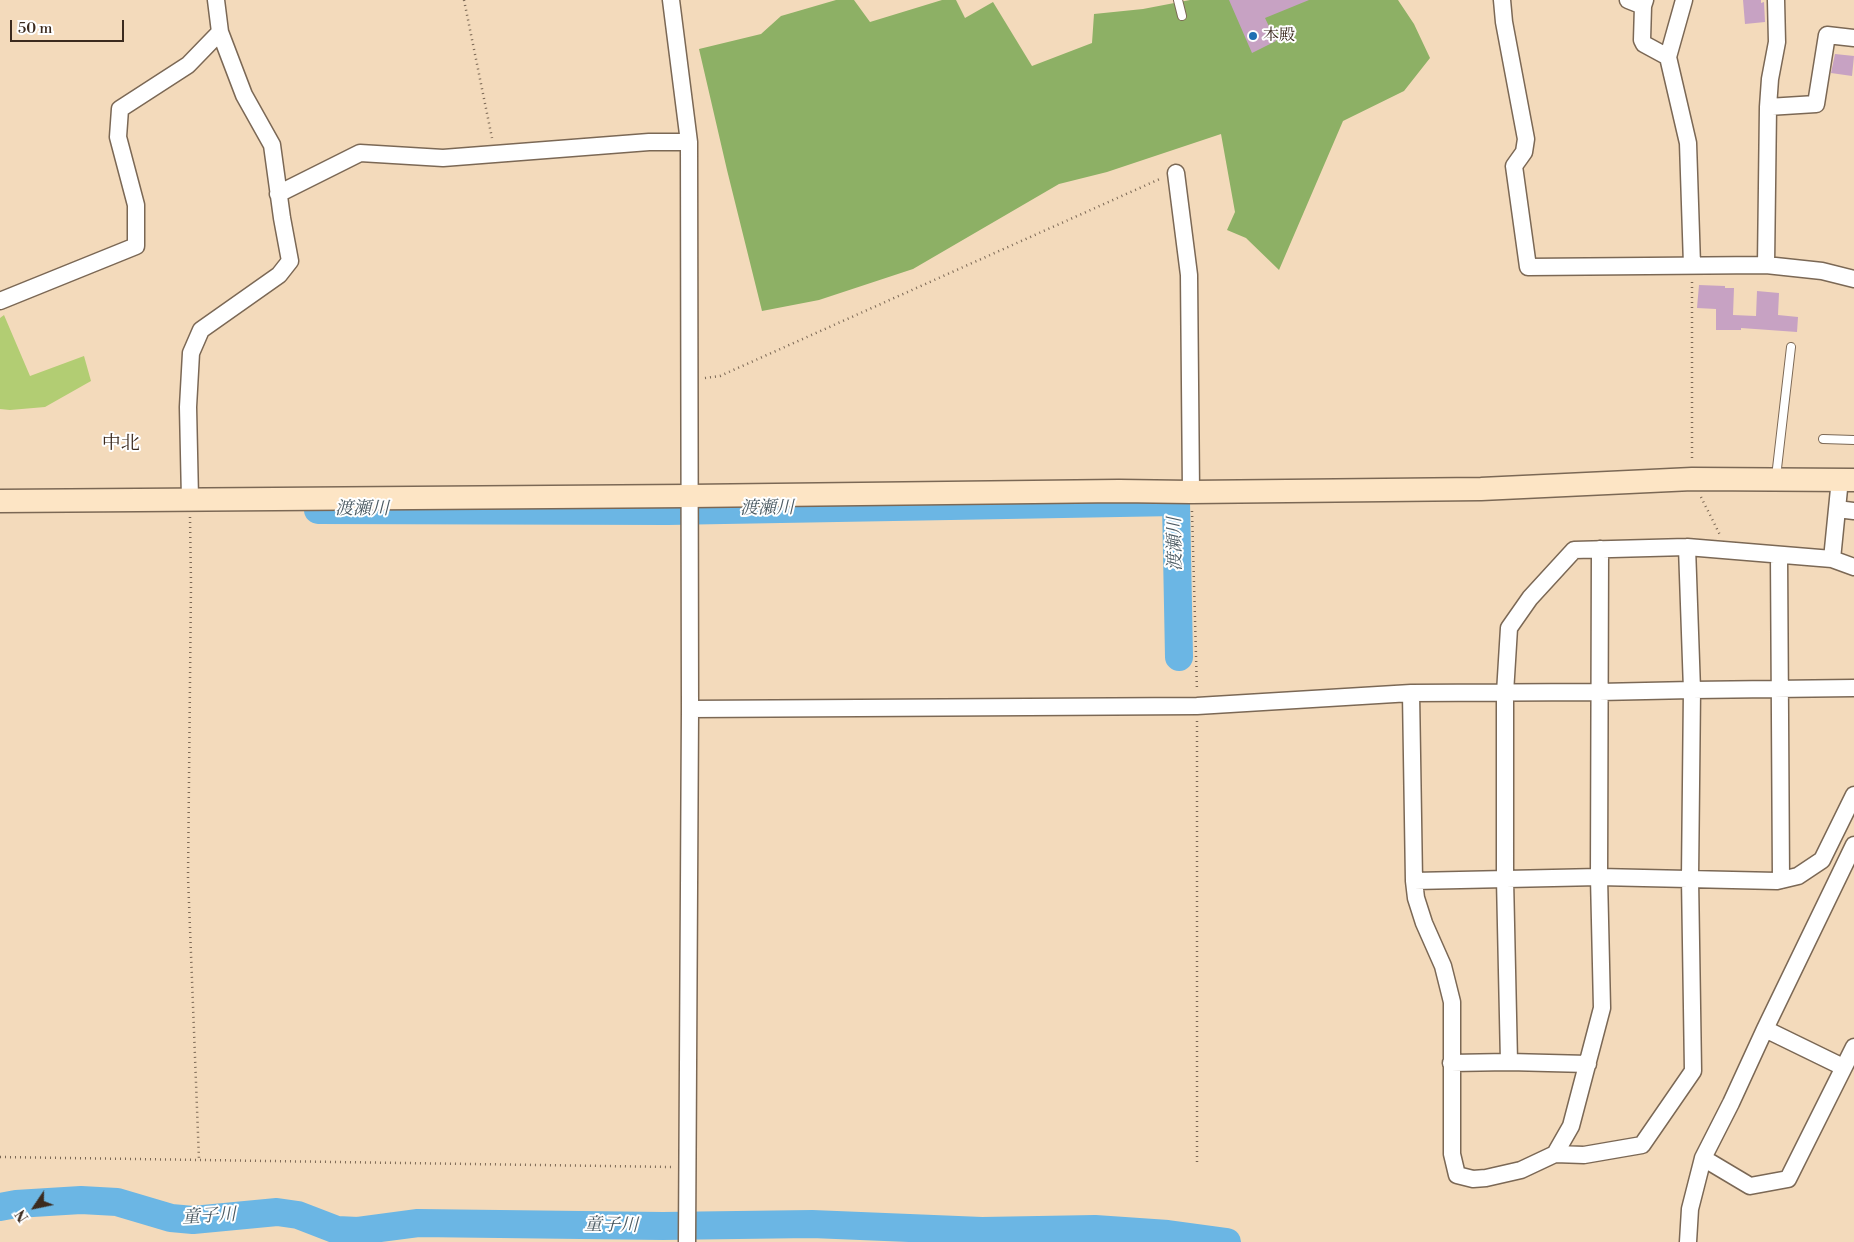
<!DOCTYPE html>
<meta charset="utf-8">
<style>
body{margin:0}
#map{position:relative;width:1854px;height:1242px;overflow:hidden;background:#f3dabb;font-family:"Libre Bodoni",serif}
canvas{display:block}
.north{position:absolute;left:10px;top:1182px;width:50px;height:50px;-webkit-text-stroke:4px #fff;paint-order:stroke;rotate:236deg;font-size:14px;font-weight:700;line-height:20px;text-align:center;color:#3b2a1e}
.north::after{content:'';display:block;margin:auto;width:18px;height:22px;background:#3b2a1e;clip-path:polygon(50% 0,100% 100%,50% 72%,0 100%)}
.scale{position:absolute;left:10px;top:20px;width:114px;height:22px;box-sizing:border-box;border:2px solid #3b2a1e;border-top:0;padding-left:6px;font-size:15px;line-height:18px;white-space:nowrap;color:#3b2a1e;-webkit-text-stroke:4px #fff;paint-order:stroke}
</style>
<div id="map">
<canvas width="1854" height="1242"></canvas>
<div class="north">N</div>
<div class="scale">50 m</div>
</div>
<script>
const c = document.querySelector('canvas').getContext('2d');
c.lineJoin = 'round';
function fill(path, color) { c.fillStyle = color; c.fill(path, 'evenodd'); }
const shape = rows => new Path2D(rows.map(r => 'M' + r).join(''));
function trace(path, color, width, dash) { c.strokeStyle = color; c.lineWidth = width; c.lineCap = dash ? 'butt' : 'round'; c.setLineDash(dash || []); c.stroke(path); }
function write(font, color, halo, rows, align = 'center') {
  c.font = font + ' "Libre Bodoni","Noto Serif JP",serif'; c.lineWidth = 4; c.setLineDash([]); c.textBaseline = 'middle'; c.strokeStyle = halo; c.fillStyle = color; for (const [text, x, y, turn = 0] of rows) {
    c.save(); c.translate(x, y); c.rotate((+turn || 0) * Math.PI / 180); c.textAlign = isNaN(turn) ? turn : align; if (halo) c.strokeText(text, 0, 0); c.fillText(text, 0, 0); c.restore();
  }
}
fill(shape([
 [4,315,30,376,84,356,91,381,45,407,10,410,0,409,0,318]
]), '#b2cd73');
fill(shape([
 [836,0,854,0,870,22,942,0,956,0,965,18,993,2,1032,66,1092,43,1094,14,1143,9,1190,0,1398,0,1414,24,1430,58,1404,91,1343,121,1279,270,1246,238,1227,230,1235,212,1221,134,1107,172,1059,184,913,269,819,300,762,311,727,170,699,49,761,34,781,16]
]), '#8db065');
trace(shape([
 [318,510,668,511,1176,502,1179,657],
 [0,1207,16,1204,81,1200,117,1202,171,1218,193,1220,277,1212,298,1215,337,1230,358,1231,418,1223,663,1226,812,1224,982,1231,1095,1229,1168,1234,1227,1242]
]), '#6bb6e4', 28);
fill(shape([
 [1229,0,1309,0,1265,18,1276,41,1252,53],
 [1743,0,1761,0,1761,3,1764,2,1765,22,1745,24],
 [1835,54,1854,56,1852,76,1831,73],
 [1699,285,1725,286,1725,288,1734,288,1733,315,1756,316,1757,291,1779,293,1778,315,1798,317,1797,332,1741,328,1741,330,1716,330,1716,309,1697,308]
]), '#c7a2c3');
const lane = shape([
 [1178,0,1182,16],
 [1823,439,1854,440],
 [1776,477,1791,347]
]);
const street = shape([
 [671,0,689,142,690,709,687,1242],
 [1502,0,1504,22,1526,139,1524,152,1514,166,1528,267,1766,265,1822,271,1854,279],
 [1628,0,1643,6],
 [1645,0,1643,6,1642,40,1644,44,1668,57,1688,143,1692,265],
 [1668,57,1684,0],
 [1768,107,1770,79,1777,42,1776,0],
 [1176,173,1189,275,1191,492],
 [278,194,360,153,443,158,649,142,689,142],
 [1766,265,1768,107,1816,104,1827,35,1854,38],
 [0,301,136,246,136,205,118,137,120,109,188,65,220,32],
 [190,499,188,407,191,353,201,330,279,275,290,261,282,218,272,145,244,95,220,32,216,0],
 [1837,509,1854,511],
 [1779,555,1781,880],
 [1832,559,1840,479],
 [1411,693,1414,881,1416,898,1424,923,1443,966,1452,1002,1452,1154,1457,1175,1473,1179,1486,1178,1521,1170,1555,1154,1571,1126,1602,1008,1599,877,1600,549],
 [690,709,1197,706,1411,693,1599,692,1692,690,1854,688],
 [1414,881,1599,877,1777,881,1798,876,1822,860,1854,795],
 [1765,1029,1843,1067],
 [1509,1062,1505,879,1505,693,1509,628,1530,598,1574,550,1687,547,1832,559,1854,567],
 [1451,1063,1509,1062,1588,1064],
 [1555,1154,1584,1155,1642,1145,1693,1071,1690,878,1692,690,1687,547],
 [1703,1158,1750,1186,1788,1179,1854,1047],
 [1688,1242,1690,1209,1703,1158,1731,1103,1765,1029,1854,845]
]);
const secondary = shape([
 [0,501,689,496,1119,491,1191,492,1481,489,1692,479,1854,480]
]);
trace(lane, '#7b6855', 10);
trace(street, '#7b6855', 19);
trace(secondary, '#7b6855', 25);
trace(shape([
 [464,0,492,138],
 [1692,282,1692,461],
 [705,378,720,376,1162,178],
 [1701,497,1720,535],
 [1192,511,1197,691],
 [190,517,191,584,188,877,199,1160],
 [0,1157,673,1167],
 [1197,1162,1197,721]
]), '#7b6855', 2.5, [1, 4]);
trace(lane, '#fff', 8);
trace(street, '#fff', 16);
trace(secondary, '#fde5c5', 22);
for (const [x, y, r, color] of [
 [1253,36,5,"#1f6fb2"]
]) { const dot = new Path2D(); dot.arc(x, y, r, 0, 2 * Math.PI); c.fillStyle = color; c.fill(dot); trace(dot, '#fff', 2); }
write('16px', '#3b2a1e', '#fff', [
 ["本殿",1263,36]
], 'left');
write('italic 18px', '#4c5b63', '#fff', [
 ["渡瀬川",767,509,-1],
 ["渡瀬川",362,510],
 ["渡瀬川",1176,544,-91],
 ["童子川",209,1217,-3],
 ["童子川",611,1226,1]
]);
write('19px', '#3b2a1e', '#fff', [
 ["中北",121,444]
]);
</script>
